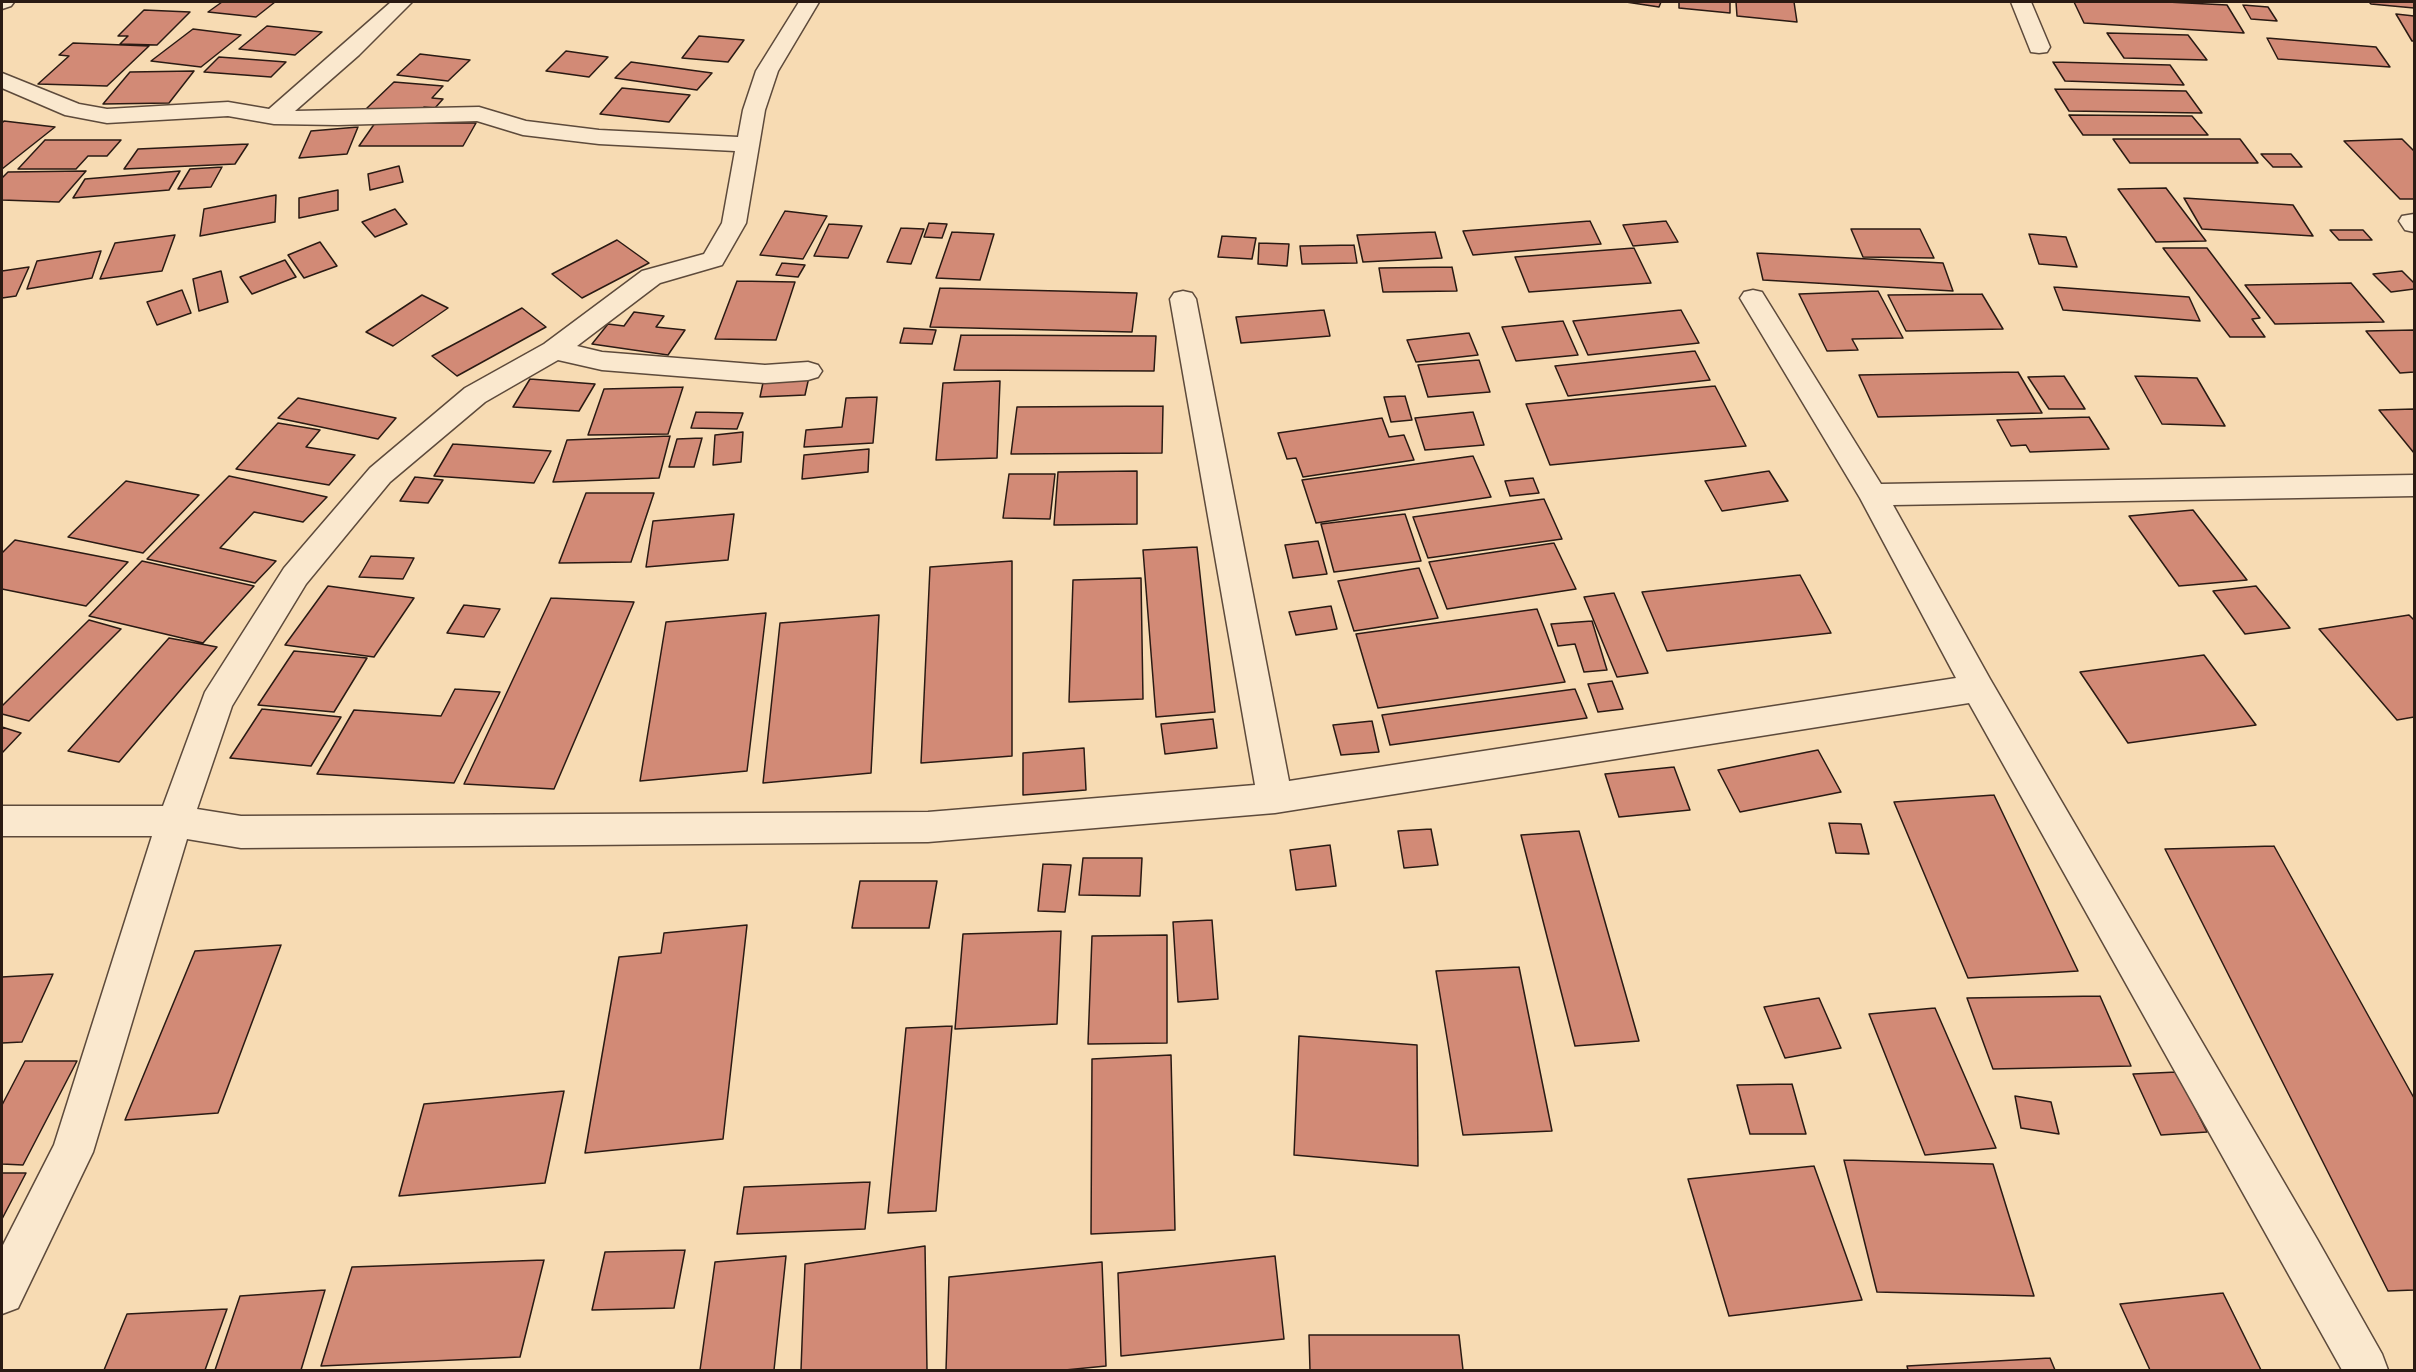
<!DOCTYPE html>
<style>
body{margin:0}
#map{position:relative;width:2416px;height:1372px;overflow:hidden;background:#f7dbb3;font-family:"Libre Caslon Text",serif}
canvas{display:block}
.frame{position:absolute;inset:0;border:3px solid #2a1a13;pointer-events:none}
</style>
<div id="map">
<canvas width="2416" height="1372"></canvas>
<div class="frame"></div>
</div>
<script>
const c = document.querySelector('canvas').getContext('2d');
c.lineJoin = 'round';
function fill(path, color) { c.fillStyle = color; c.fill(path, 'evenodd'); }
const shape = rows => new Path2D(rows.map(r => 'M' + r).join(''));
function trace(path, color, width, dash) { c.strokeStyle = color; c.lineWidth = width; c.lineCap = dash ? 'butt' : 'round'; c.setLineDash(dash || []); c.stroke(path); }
const building = shape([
 [222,2,275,2,256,17,208,12,222,2],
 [1626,2,1661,2,1659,7,1626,2],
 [1679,2,1730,2,1730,13,1679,8,1679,2],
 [1736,2,1794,2,1797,22,1737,16,1736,2],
 [2074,2,2167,2,2227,5,2244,33,2084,23,2074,2],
 [2369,2,2414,2,2414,8,2371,4,2369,2],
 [2243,5,2268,7,2277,21,2251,19,2243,5],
 [144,10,190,12,157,45,120,44,128,36,118,36,144,10],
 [2396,14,2414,16,2414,41,2412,41,2396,14],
 [267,26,322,32,295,55,239,49,267,26],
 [193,29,241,35,201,67,151,61,193,29],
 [2107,33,2188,35,2207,60,2124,58,2107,33],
 [699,36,744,40,728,62,682,58,699,36],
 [2267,38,2376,47,2390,67,2278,59,2267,38],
 [73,43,149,46,107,86,38,84,69,56,59,55,73,43],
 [566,51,608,57,589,77,546,71,566,51],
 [420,54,470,60,448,81,397,75,420,54],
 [219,57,286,62,271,77,204,72,219,57],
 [631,62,712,73,697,90,615,78,631,62],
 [2053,62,2170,65,2184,85,2065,81,2053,62],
 [194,71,169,103,103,104,130,72,194,71],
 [394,82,443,86,432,98,443,99,435,108,424,107,417,114,366,109,394,82],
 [622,88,690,95,669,122,600,114,622,88],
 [2055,89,2186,91,2202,113,2069,111,2055,89],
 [2069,115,2192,116,2208,135,2083,135,2069,115],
 [4,121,55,127,2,169,2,123,4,121],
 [375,123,476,123,463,146,359,146,375,123],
 [358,127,347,154,299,158,311,131,358,127],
 [2113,139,2240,139,2258,163,2130,163,2113,139],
 [2402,139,2414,151,2414,199,2400,199,2344,141,2402,139],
 [45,140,121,140,107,156,88,156,76,169,18,169,45,140],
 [248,144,235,164,124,169,138,149,248,144],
 [2261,154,2291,154,2302,167,2273,167,2261,154],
 [399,166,403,182,370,190,368,174,399,166],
 [222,167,211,187,178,189,190,169,222,167],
 [86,171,59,202,2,200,2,178,8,172,86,171],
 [180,171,169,190,73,198,85,179,180,171],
 [2166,188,2206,241,2156,242,2118,189,2166,188],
 [338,190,338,210,299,218,299,198,338,190],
 [276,195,275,222,200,236,204,209,276,195],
 [2184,198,2293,205,2313,236,2202,229,2184,198],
 [395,209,407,224,375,237,362,222,395,209],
 [785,211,827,216,803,259,760,255,785,211],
 [1590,221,1601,244,1473,255,1463,231,1590,221],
 [1666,221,1678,242,1633,246,1623,225,1666,221],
 [929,223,947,224,942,238,924,237,929,223],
 [829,224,862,226,848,258,814,256,829,224],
 [901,228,924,229,911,264,887,262,901,228],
 [1851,229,1920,229,1934,258,1863,257,1851,229],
 [2330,230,2363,230,2372,240,2339,240,2330,230],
 [952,232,994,234,980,280,936,278,952,232],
 [1435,232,1442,258,1363,262,1357,235,1435,232],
 [2029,234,2066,237,2077,267,2039,264,2029,234],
 [175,235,162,271,100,279,115,243,175,235],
 [1222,236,1256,238,1252,259,1218,257,1222,236],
 [617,240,649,263,582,298,552,274,617,240],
 [320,242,337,266,304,278,288,255,320,242],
 [1259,243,1289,244,1287,266,1258,264,1259,243],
 [1354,245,1357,263,1302,264,1300,246,1354,245],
 [1634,248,1651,283,1529,292,1515,257,1634,248],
 [2163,248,2207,248,2260,318,2252,319,2265,337,2230,337,2163,248],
 [101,251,92,278,27,289,37,261,101,251],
 [1757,253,1943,263,1953,291,1763,280,1757,253],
 [285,260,296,277,252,294,240,277,285,260],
 [782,263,805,265,798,277,776,275,782,263],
 [29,267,16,296,2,298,2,271,29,267],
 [1452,267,1457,291,1383,292,1379,268,1452,267],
 [221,271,228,302,199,311,193,279,221,271],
 [2402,271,2414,283,2414,289,2391,292,2373,274,2402,271],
 [737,281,795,282,776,340,715,339,737,281],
 [2351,283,2384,322,2275,324,2245,285,2351,283],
 [2054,287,2189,297,2200,321,2063,310,2054,287],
 [940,288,1137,293,1132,332,930,327,940,288],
 [182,290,191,313,157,325,147,302,182,290],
 [1878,291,1903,338,1852,339,1858,350,1827,351,1799,294,1878,291],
 [1982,294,2003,329,1906,331,1888,295,1982,294],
 [422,295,448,308,393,346,366,332,422,295],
 [522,308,546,327,457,376,432,356,522,308],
 [1324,310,1330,336,1241,343,1236,317,1324,310],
 [1681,310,1699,343,1588,355,1573,321,1681,310],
 [634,312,664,316,656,327,685,330,668,355,592,344,608,324,624,326,634,312],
 [1563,321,1578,355,1516,361,1502,327,1563,321],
 [904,328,936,330,932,344,900,343,904,328],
 [2414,330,2414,372,2400,373,2366,331,2414,330],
 [1469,333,1478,355,1416,362,1407,340,1469,333],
 [961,335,1156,336,1154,371,954,370,961,335],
 [1695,351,1710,380,1568,396,1555,366,1695,351],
 [1479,360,1490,392,1428,397,1418,365,1479,360],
 [2018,372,2042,413,1878,417,1859,375,2018,372],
 [2064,376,2085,409,2049,409,2028,377,2064,376],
 [2135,376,2197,378,2225,426,2162,424,2135,376],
 [809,377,805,395,760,397,764,378,809,377],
 [530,379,595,384,579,411,513,407,530,379],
 [1000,381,997,458,936,460,943,383,1000,381],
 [1715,386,1746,446,1550,465,1526,404,1715,386],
 [683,387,668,434,588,435,604,389,683,387],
 [1405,396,1412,420,1391,422,1384,397,1405,396],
 [877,397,873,443,804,447,806,430,842,427,846,398,877,397],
 [298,398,396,418,378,439,278,418,298,398],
 [1163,406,1162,453,1011,454,1017,407,1163,406],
 [2414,409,2414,453,2379,410,2414,409],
 [696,412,743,413,737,429,691,428,696,412],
 [1473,412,1484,445,1425,450,1415,418,1473,412],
 [2089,417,2109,449,2030,452,2026,445,2011,446,1997,420,2089,417],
 [1382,418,1389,437,1404,435,1414,460,1303,477,1296,458,1287,459,1278,433,1382,418],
 [278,423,320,430,306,447,355,455,329,485,236,469,278,423],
 [743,432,741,462,713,465,715,435,743,432],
 [670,436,659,478,553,482,567,440,670,436],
 [702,438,694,467,669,467,677,439,702,438],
 [453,444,551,451,534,483,434,476,453,444],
 [869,449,868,472,802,479,804,455,869,449],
 [1473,456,1491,497,1316,523,1302,480,1473,456],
 [1137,471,1137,524,1054,525,1058,472,1137,471],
 [1769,471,1788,501,1722,511,1705,481,1769,471],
 [1009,474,1055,474,1050,519,1003,518,1009,474],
 [229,476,327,497,303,522,254,512,220,548,276,561,255,583,147,559,229,476],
 [415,477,443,480,428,503,400,501,415,477],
 [1533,478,1539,493,1510,496,1505,481,1533,478],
 [126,481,199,495,143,553,68,537,126,481],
 [586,493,654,493,631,562,559,563,586,493],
 [1544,499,1562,539,1428,558,1413,517,1544,499],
 [2193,510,2247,580,2179,586,2129,516,2193,510],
 [734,514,728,560,646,567,653,521,734,514],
 [1405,514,1421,561,1334,572,1321,524,1405,514],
 [15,540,128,562,86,606,2,589,2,553,15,540],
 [1318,541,1327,574,1293,578,1285,545,1318,541],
 [1554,543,1576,589,1447,609,1429,562,1554,543],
 [1197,547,1215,712,1156,717,1143,550,1197,547],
 [371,556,414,558,403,579,359,577,371,556],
 [142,561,254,586,203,643,89,616,142,561],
 [1012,561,1012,756,921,763,930,567,1012,561],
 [1419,568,1438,618,1354,631,1338,581,1419,568],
 [1800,575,1831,633,1667,651,1642,592,1800,575],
 [1141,578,1143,699,1069,702,1073,580,1141,578],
 [328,586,414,598,374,657,285,645,328,586],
 [2256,586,2290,628,2245,634,2213,591,2256,586],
 [1614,593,1648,673,1617,677,1584,597,1614,593],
 [551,598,634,602,554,789,464,784,551,598],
 [464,605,500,609,484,637,447,633,464,605],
 [1331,606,1337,629,1296,635,1289,612,1331,606],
 [1537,609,1565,682,1378,708,1356,634,1537,609],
 [766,613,747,771,640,781,666,622,766,613],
 [879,615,871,773,763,783,780,623,879,615],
 [2409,615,2414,620,2414,717,2397,720,2319,629,2409,615],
 [89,620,121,629,29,721,2,714,2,706,89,620],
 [1592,621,1607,670,1584,672,1575,644,1558,646,1551,624,1592,621],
 [169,638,217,647,119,762,68,751,169,638],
 [294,651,367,658,334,712,258,705,294,651],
 [2204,655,2256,725,2128,743,2080,672,2204,655],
 [1612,681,1623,709,1598,712,1588,684,1612,681],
 [455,689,500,692,454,783,317,774,354,710,441,716,455,689],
 [1575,689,1587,718,1390,745,1382,715,1575,689],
 [262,709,341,717,311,766,230,758,262,709],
 [1213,719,1217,748,1165,754,1161,724,1213,719],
 [1372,721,1379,752,1341,755,1333,725,1372,721],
 [2,727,21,733,2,753,2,727],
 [1084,748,1086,790,1023,795,1023,753,1084,748],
 [1818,750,1841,792,1740,812,1718,770,1818,750],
 [1674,767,1690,810,1619,817,1605,774,1674,767],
 [1994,795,2078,971,1968,978,1894,802,1994,795],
 [1829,823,1861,824,1869,854,1836,853,1829,823],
 [1431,829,1438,865,1404,868,1398,831,1431,829],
 [1579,831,1639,1041,1575,1046,1521,835,1579,831],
 [1330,845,1336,886,1296,890,1290,850,1330,845],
 [2274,846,2414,1098,2414,1290,2388,1291,2165,849,2274,846],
 [1083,858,1142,858,1140,896,1079,895,1083,858],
 [1043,864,1071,865,1065,912,1038,911,1043,864],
 [860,881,937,881,929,928,852,928,860,881],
 [1212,920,1218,999,1178,1002,1173,922,1212,920],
 [747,925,723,1139,585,1153,619,957,661,953,664,933,747,925],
 [1061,931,1057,1024,955,1029,963,934,1061,931],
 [1167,935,1167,1043,1088,1044,1092,936,1167,935],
 [281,945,218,1113,125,1120,195,951,281,945],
 [1519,967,1552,1131,1463,1135,1436,971,1519,967],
 [53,974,22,1042,2,1043,2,977,53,974],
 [2100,996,2131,1066,1993,1069,1967,998,2100,996],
 [1819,998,1841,1048,1785,1058,1764,1007,1819,998],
 [1935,1008,1996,1148,1925,1155,1869,1014,1935,1008],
 [952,1026,936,1211,888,1213,906,1028,952,1026],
 [1299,1036,1417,1045,1418,1166,1294,1155,1299,1036],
 [1171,1055,1175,1230,1091,1234,1092,1059,1171,1055],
 [25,1061,77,1061,23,1165,2,1164,2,1105,25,1061],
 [2177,1072,2207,1132,2161,1135,2133,1074,2177,1072],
 [1792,1084,1806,1134,1750,1134,1737,1085,1792,1084],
 [564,1091,545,1183,399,1196,424,1104,564,1091],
 [2015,1096,2051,1102,2059,1134,2021,1128,2015,1096],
 [1844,1160,1993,1164,2034,1296,1877,1292,1844,1160],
 [1814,1166,1862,1300,1729,1316,1688,1179,1814,1166],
 [2,1173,26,1173,2,1219,2,1173],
 [870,1182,865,1229,737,1234,744,1187,870,1182],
 [925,1246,927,1370,801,1370,805,1264,925,1246],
 [685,1250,674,1308,592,1310,605,1252,685,1250],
 [786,1256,774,1370,700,1370,715,1262,786,1256],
 [1275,1256,1284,1339,1121,1356,1118,1273,1275,1256],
 [544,1260,520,1357,321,1366,352,1267,544,1260],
 [1102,1262,1106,1366,1065,1370,946,1370,949,1277,1102,1262],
 [325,1290,301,1370,215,1370,240,1296,325,1290],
 [2223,1293,2261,1370,2150,1370,2120,1304,2223,1293],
 [227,1309,205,1370,104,1370,127,1314,227,1309],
 [1309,1335,1459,1335,1463,1370,1310,1370,1309,1335],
 [2050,1358,2055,1370,1908,1370,1907,1366,2050,1358]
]);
fill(building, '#d28a76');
trace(building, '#2a1a13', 1.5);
const street = shape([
 [2,2,14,2,11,6,2,9,2,2],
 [391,2,412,2,359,55,295,111,479,107,526,121,599,130,738,137,743,110,756,71,799,2,819,2,778,71,765,110,746,223,722,265,660,283,577,346,602,352,765,365,808,362,818,365,822,371,818,377,808,380,765,383,602,370,558,360,485,402,390,482,306,584,232,706,197,809,241,816,928,812,1255,785,1170,299,1174,293,1183,291,1192,293,1196,299,1289,781,1956,678,1860,498,1740,298,1744,292,1753,290,1762,292,1881,484,2414,475,2414,496,1893,505,1990,679,2317,1239,2382,1354,2388,1370,2342,1370,1969,703,1275,813,928,842,241,848,187,839,93,1152,18,1308,2,1314,2,1247,54,1145,152,836,2,836,2,806,163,806,205,692,284,568,370,468,465,388,544,344,642,271,704,254,722,223,735,151,599,144,523,135,477,121,338,125,274,124,228,116,107,123,65,115,2,88,2,73,79,104,107,109,228,102,269,109,391,2],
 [2011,2,2031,2,2050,47,2047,52,2039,53,2031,52,2011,2],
 [2414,214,2414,232,2405,230,2399,221,2402,216,2414,214]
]);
trace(street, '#5d4a3b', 3);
fill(street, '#fae8ce');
</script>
